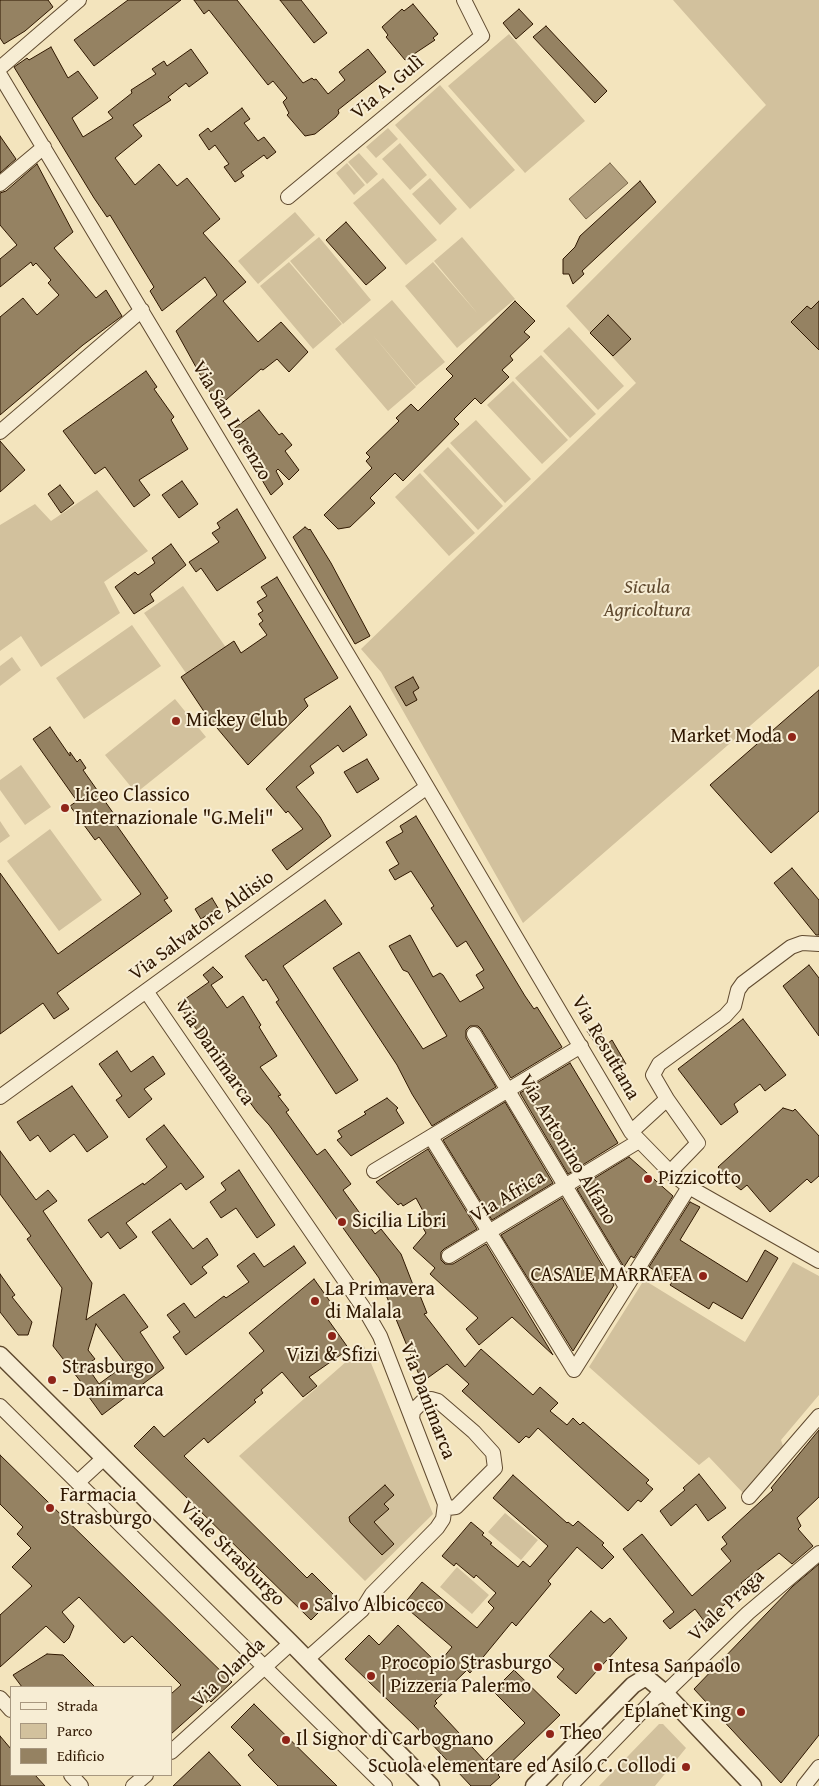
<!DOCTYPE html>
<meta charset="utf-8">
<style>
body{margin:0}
#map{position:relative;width:819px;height:1786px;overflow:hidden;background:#f3e4bd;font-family:"Gentium Book Plus",serif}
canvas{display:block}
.legend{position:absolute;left:10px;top:1686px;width:162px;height:90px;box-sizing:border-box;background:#f7edd4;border:1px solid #a7977f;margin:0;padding:6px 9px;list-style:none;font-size:15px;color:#2f1700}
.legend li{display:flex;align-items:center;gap:10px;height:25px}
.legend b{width:25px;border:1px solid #a7977f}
</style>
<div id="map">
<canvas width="819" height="1786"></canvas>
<ul class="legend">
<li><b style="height:6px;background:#f7edd4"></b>Strada</li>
<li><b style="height:14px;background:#d2c19d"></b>Parco</li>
<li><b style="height:14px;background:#958262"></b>Edificio</li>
</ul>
</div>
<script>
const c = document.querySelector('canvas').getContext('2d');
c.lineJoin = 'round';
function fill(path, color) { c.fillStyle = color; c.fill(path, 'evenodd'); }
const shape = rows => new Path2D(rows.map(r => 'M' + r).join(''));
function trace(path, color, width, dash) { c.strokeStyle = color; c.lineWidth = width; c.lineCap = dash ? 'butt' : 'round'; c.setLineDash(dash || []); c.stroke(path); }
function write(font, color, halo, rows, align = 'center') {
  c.font = font + ' "Gentium Book Plus",serif'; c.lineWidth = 4; c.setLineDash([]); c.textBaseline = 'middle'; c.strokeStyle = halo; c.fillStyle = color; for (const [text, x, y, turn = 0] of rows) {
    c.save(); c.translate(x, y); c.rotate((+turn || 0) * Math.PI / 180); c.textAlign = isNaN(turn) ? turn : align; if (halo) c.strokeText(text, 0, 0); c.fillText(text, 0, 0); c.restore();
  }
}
fill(shape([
 [673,0,819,0,819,666,523,923,381,672,361,649,636,383,566,306,766,105],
 [509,34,585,121,525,173,448,86],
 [440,85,515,170,470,209,395,125],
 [388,128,398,139,376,158,366,147],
 [400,143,427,175,410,190,382,159],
 [359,153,378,174,367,184,348,162],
 [347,163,365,185,354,195,336,173],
 [383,178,437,240,406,265,353,203],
 [430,178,457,209,440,225,412,194],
 [295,212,315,235,258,284,238,261],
 [319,237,371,300,343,324,290,261],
 [462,237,515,299,457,348,405,286,433,262,478,314,434,261],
 [289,262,342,324,313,349,260,286],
 [392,300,445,362,416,386,372,334,416,387,388,411,335,349],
 [569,327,624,386,598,410,543,351],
 [541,355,596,414,570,438,515,378],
 [513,381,568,440,542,464,487,405],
 [476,420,531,479,505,503,450,443],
 [448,447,503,506,478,530,423,471],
 [420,473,475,533,449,556,395,497],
 [97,490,148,551,104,582,120,613,41,667,21,636,0,651,0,525,35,504,51,521],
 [183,586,227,649,188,676,144,613],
 [132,625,161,666,84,719,56,678],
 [12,657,21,670,0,686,0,666],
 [175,699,206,737,136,793,105,755],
 [21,765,51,807,25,825,0,790,0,780],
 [0,821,10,836,0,843],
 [50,829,102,900,59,931,7,861],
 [793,1262,819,1276,819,1395,781,1440,783,1446,743,1493,709,1457,699,1465,589,1367,644,1280,745,1342],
 [364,1346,433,1514,365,1581,239,1456],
 [505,1513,538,1540,521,1560,488,1532],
 [457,1567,489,1595,472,1614,440,1587],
 [659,1724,663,1724,686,1748,655,1786,599,1786]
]), '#d2c19d');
const water = shape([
 [610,163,628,183,586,219,569,199,610,163]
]);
fill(water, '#b09e7d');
trace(water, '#7c684b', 1);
const building = shape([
 [0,0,48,0,53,7,25,31,4,44,0,38,0,0],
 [128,0,181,0,94,66,74,40,128,0],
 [194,0,237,0,303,83,312,78,314,80,316,79,328,94,345,80,339,72,368,49,386,72,338,110,339,113,336,117,315,134,305,136,287,115,289,113,283,102,287,98,273,81,268,85,209,10,204,14,194,0],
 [280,0,301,0,327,33,314,43,280,0],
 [413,4,438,34,433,38,435,40,405,60,386,37,388,35,382,27,402,9,404,11,413,4],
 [519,9,533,24,516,39,503,23,519,9],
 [546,26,607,91,595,103,533,37,546,26],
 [51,47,68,78,78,71,98,98,72,118,83,137,113,118,108,112,132,93,131,90,156,74,152,69,164,61,167,66,191,49,208,73,189,87,186,83,168,97,171,100,133,125,142,136,115,158,135,185,159,164,177,186,187,178,220,219,203,233,246,282,223,301,258,342,281,322,308,352,289,372,277,359,263,370,261,369,218,407,176,331,217,295,205,277,162,311,150,291,154,287,110,215,107,217,94,198,14,67,27,58,29,60,51,47],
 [242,108,250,119,244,123,258,141,264,137,276,152,267,159,264,155,241,172,244,176,235,182,224,167,229,164,215,145,209,150,199,135,208,128,211,132,242,108],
 [0,136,16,159,0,173,0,136],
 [37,164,73,232,54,248,96,298,106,290,122,316,83,345,0,415,0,317,23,298,37,315,59,295,48,283,51,280,36,263,33,266,31,262,0,287,0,259,17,245,0,225,0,193,6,191,37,164],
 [640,181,656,202,582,271,584,274,573,284,569,274,563,274,563,259,575,247,580,236,640,181],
 [346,222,386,268,366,285,326,240,346,222],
 [515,301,535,321,524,332,530,337,510,356,513,360,502,370,509,377,481,404,475,398,454,419,459,424,403,481,395,473,370,498,375,503,350,527,338,529,324,515,372,468,366,461,370,457,366,453,399,421,396,418,411,404,418,411,453,376,446,369,515,301],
 [819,301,819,350,791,322,807,306,811,309,819,301],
 [608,315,631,339,613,356,590,333,608,315],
 [146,371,157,387,154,389,174,417,171,420,188,449,139,480,150,495,134,507,105,467,95,474,63,431,146,371],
 [259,410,279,435,282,433,292,445,285,451,299,470,289,480,278,469,276,471,283,484,271,495,232,430,259,410],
 [0,441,25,470,0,492,0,441],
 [182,481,198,504,179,518,162,495,182,481],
 [60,485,74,503,61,513,48,494,60,485],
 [237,509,266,558,217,591,201,568,196,572,189,562,219,542,212,533,220,528,217,523,237,509],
 [305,527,309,530,310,529,331,563,370,636,355,644,293,537,305,527],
 [171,544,186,565,150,594,154,601,134,614,115,587,135,572,138,575,155,563,152,558,171,544],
 [277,577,338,678,304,699,308,706,248,765,207,716,181,677,234,641,241,653,267,635,259,624,263,621,258,614,263,611,257,602,267,596,261,587,277,577],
 [413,677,419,688,413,692,417,700,406,706,395,687,413,677],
 [819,690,819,811,771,853,710,785,819,690],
 [350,706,367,735,343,752,338,745,310,766,314,773,296,787,320,817,331,836,287,870,272,850,303,829,288,811,286,813,266,789,350,706],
 [50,727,70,756,70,752,77,762,80,759,86,768,83,770,116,817,113,820,168,898,164,900,172,911,57,993,69,1009,54,1019,43,1003,0,1034,0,873,58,954,141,894,99,837,95,840,70,806,77,801,33,739,50,727],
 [367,759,379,779,357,793,344,772,367,759],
 [416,816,525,996,534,1009,537,1007,562,1047,511,1078,481,1029,478,1026,470,1026,466,1030,466,1038,496,1087,432,1126,412,1094,397,1065,333,968,359,952,423,1049,447,1036,408,972,403,970,389,946,410,935,433,977,440,973,443,975,460,1002,484,988,476,975,484,970,466,941,457,947,431,908,434,906,411,871,395,880,389,870,399,864,386,842,403,832,400,826,416,816],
 [792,868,819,900,819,935,816,935,774,883,792,868],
 [212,898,218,908,201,919,195,909,212,898],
 [325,900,342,924,283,966,358,1080,336,1094,276,1002,279,1000,266,979,263,981,245,956,325,900],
 [809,965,819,978,819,1036,783,986,809,965],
 [213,967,223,977,211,985,227,1008,243,996,261,1025,259,1027,277,1056,260,1067,281,1095,278,1096,289,1110,286,1112,317,1155,325,1149,351,1184,343,1190,375,1234,381,1229,401,1254,415,1290,417,1288,427,1313,424,1314,465,1367,481,1349,533,1395,540,1387,558,1403,550,1411,567,1425,573,1418,580,1425,583,1422,649,1480,646,1483,653,1489,641,1502,638,1500,628,1511,538,1428,529,1438,526,1436,519,1443,462,1391,469,1384,447,1364,422,1382,379,1278,269,1125,257,1112,178,1004,209,982,203,975,213,967],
 [743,1019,786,1075,765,1091,760,1084,734,1104,738,1112,721,1125,678,1069,743,1019],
 [597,1026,607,1044,612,1040,626,1064,614,1071,587,1031,597,1026],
 [117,1051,131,1072,153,1056,165,1074,144,1089,152,1099,129,1118,116,1100,122,1096,99,1064,117,1051],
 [570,1063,618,1143,568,1174,520,1093,570,1063],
 [72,1086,108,1137,87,1152,74,1134,50,1152,38,1135,30,1141,17,1122,72,1086],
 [387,1098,398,1108,396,1110,404,1123,351,1156,337,1140,342,1137,338,1131,366,1114,364,1112,387,1098],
 [505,1102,553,1183,492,1220,443,1140,505,1102],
 [783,1108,793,1111,795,1109,819,1136,819,1176,811,1183,807,1179,770,1212,747,1185,741,1190,728,1180,718,1167,783,1108],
 [164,1125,204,1177,186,1190,181,1183,126,1223,137,1237,120,1249,108,1232,101,1238,88,1220,143,1183,144,1185,167,1167,146,1139,164,1125],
 [428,1149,477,1229,444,1249,441,1252,441,1260,445,1264,453,1264,486,1244,553,1355,512,1317,479,1345,466,1329,478,1318,430,1274,435,1268,413,1248,426,1233,423,1228,430,1224,416,1198,403,1206,401,1203,398,1205,376,1182,428,1149],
 [0,1151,36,1200,48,1190,57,1201,43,1211,92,1283,86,1320,124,1294,148,1327,140,1332,164,1368,102,1415,86,1393,88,1391,53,1346,62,1288,27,1239,31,1236,0,1194,0,1151],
 [96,1324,126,1364,99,1384,86,1365,95,1359,88,1350,96,1324],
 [629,1157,673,1196,634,1258,631,1256,624,1267,577,1189,629,1157],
 [239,1170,275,1225,257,1238,236,1208,221,1218,210,1202,226,1190,221,1183,239,1170],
 [562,1198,614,1285,573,1351,501,1235,562,1198],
 [690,1202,700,1207,680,1240,747,1282,765,1250,778,1258,742,1319,713,1302,709,1309,670,1285,673,1281,649,1267,690,1202],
 [170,1219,193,1249,207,1238,218,1255,202,1267,207,1273,191,1285,152,1232,170,1219],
 [294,1246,306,1263,186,1355,173,1337,180,1332,167,1315,184,1303,195,1318,224,1296,226,1298,249,1282,237,1266,254,1253,264,1267,294,1246],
 [0,1274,15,1295,12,1297,32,1322,28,1335,18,1335,0,1312,0,1274],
 [314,1279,334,1307,324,1314,349,1349,309,1377,317,1386,303,1397,282,1372,261,1390,263,1393,254,1400,256,1402,208,1443,204,1438,184,1456,307,1578,312,1573,335,1596,311,1620,134,1446,154,1426,164,1437,264,1351,249,1333,314,1279],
 [819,1430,819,1497,797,1518,801,1526,798,1529,813,1546,792,1564,779,1553,741,1583,745,1587,717,1611,718,1613,707,1625,695,1609,670,1629,663,1621,674,1612,623,1549,642,1534,692,1596,731,1561,721,1549,727,1544,722,1537,773,1490,771,1488,819,1430],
 [0,1455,232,1682,211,1702,209,1700,171,1734,171,1694,181,1685,132,1636,124,1643,79,1597,62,1612,74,1626,69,1638,64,1643,46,1626,0,1667,0,1615,32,1586,12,1567,31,1548,17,1534,23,1527,0,1504,0,1455],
 [699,1474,726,1508,708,1521,696,1504,671,1526,660,1511,685,1490,683,1488,699,1474],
 [513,1475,567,1523,568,1522,573,1526,578,1521,604,1543,602,1545,614,1557,602,1569,577,1547,548,1581,551,1584,516,1626,512,1622,470,1673,467,1670,435,1701,437,1703,434,1706,485,1761,525,1723,493,1691,514,1670,560,1715,498,1775,500,1777,490,1786,471,1786,414,1725,345,1659,369,1635,379,1645,398,1625,438,1664,452,1647,403,1605,422,1582,477,1628,494,1608,488,1602,496,1593,476,1575,474,1578,456,1563,454,1566,442,1556,471,1522,484,1533,482,1535,492,1543,490,1544,518,1567,523,1561,530,1567,548,1546,493,1498,513,1475],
 [385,1485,394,1495,384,1504,389,1509,374,1522,394,1544,382,1555,350,1522,349,1517,385,1485],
 [819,1564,819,1735,781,1783,694,1689,793,1586,819,1564],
 [591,1611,604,1623,610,1618,627,1638,576,1694,557,1677,564,1669,549,1656,591,1611],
 [47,1654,63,1655,95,1687,22,1687,13,1675,47,1654],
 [254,1704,337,1786,278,1786,254,1762,248,1755,254,1750,231,1727,254,1704],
 [0,1736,11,1749,11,1775,35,1775,45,1786,0,1786,0,1736],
 [209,1752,241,1786,173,1786,209,1752]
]);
fill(building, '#958262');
trace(building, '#2f1700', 1);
const minor = shape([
 [0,68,79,0],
 [0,75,417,770,631,1132,670,1172,689,1187,819,1261],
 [0,184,44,147],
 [288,197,482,36,464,0],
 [0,432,142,310],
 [146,991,365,1310,380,1336,445,1504,443,1519,437,1528,372,1594,362,1610,307,1659],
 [474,1034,626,1287],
 [0,1097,427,787],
 [667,1099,653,1075,659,1064,725,1016,734,1006,738,990,743,983,791,947,802,943,819,944],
 [631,1132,667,1099,698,1143,670,1172],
 [431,1137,574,1370,689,1187],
 [374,1171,581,1046],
 [449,1256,639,1141],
 [0,1406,385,1786],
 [412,1419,413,1411,423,1401,431,1399,438,1401,474,1432,493,1453,495,1468,456,1507,448,1508,445,1504],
 [78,1482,104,1458],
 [749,1497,819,1416],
 [0,1698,11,1710],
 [171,1752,291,1643],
 [71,1775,81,1786],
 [133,1786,146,1775],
 [570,1786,655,1698,665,1693,748,1613,819,1553],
 [804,1786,819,1767]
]);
const tertiary = shape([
 [0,1355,291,1643,431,1786],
 [534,1786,633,1685,646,1677,665,1693,753,1786]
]);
trace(minor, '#604a2f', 16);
trace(tertiary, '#604a2f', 19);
trace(minor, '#f7edd4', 14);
trace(tertiary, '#f7edd4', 16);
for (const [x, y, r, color] of [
 [176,721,5,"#8f2418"],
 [792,737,5,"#8f2418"],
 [65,808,5,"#8f2418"],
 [648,1179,5,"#8f2418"],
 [342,1222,5,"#8f2418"],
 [703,1276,5,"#8f2418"],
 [315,1301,5,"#8f2418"],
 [332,1336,5,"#8f2418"],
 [52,1380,5,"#8f2418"],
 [50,1508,5,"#8f2418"],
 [304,1606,5,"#8f2418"],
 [598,1667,5,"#8f2418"],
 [371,1676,5,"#8f2418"],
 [741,1712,5,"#8f2418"],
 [550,1734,5,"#8f2418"],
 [286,1740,5,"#8f2418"],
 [686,1767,5,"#8f2418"]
]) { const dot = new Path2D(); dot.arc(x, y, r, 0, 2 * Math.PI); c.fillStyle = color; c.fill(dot); trace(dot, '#f7edd4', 2); }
write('20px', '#2f1700', '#f7edd4', [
 ["Via A. Gulì",388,88,-40],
 ["Via San Lorenzo",231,421,59],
 ["Via Salvatore Aldisio",202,926,-36],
 ["Via Resuttana",605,1048,60],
 ["Via Danimarca",214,1053,55],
 ["Via Antonino Alfano",567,1150,59],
 ["Via Africa",508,1197,-31],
 ["Via Danimarca",427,1401,69],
 ["Viale Strasburgo",232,1554,45],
 ["Viale Praga",727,1606,-43],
 ["Via Olanda",229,1673,-43]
]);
write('italic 20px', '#604a2f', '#f7edd4', [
 ["Sicula",647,588],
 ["Agricoltura",647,611]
]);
write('20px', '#2f1700', '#f7edd4', [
 ["Mickey Club",186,721],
 ["Market Moda",782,737,"right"],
 ["Liceo Classico",75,796],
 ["Internazionale \"G.Meli\"",75,819],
 ["Pizzicotto",658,1179],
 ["Sicilia Libri",352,1222],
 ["CASALE MARRAFFA",693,1276,"right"],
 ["La Primavera",325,1290],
 ["di Malala",325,1313],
 ["Vizi & Sfizi",332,1356,"center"],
 ["Strasburgo",62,1368],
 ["- Danimarca",62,1391],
 ["Farmacia",60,1496],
 ["Strasburgo",60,1519],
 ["Salvo Albicocco",314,1606],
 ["Procopio Strasburgo",381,1664],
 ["| Pizzeria Palermo",381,1687],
 ["Intesa Sanpaolo",608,1667],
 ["Eplanet King",731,1712,"right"],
 ["Theo",560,1734],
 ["Il Signor di Carbognano",296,1740],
 ["Scuola elementare ed Asilo C. Collodi",676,1767,"right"]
], 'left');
</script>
